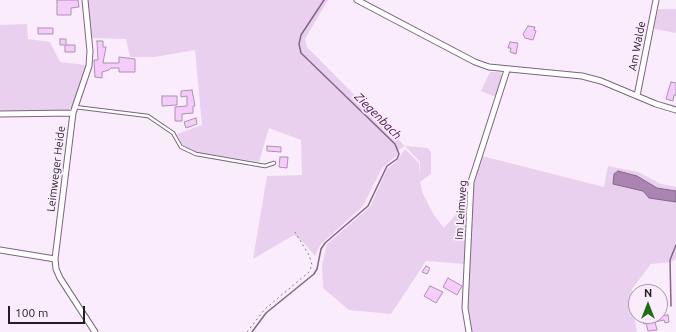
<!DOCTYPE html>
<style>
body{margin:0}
#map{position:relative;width:676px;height:332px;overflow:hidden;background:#fbecfd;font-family:Ubuntu,sans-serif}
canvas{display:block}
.north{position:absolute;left:628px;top:284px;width:40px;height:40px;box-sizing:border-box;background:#fbecfd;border:1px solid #a599a7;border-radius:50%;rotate:0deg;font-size:11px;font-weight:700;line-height:16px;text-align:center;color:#251d26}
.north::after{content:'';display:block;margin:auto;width:14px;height:18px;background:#206e14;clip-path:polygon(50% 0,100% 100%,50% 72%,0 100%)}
.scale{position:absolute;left:8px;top:306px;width:77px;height:18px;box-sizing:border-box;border:2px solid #251d26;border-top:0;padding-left:5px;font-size:12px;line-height:14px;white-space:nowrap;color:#251d26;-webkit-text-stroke:3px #fbecfd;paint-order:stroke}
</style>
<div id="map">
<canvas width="676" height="332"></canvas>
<div class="north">N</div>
<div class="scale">100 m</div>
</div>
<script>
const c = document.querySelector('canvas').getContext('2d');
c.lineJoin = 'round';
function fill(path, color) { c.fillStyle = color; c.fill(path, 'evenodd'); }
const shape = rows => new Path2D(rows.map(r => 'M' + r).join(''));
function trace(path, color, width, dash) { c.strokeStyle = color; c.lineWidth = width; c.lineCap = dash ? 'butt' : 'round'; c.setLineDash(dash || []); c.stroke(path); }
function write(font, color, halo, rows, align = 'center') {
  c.font = font + ' Ubuntu,sans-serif'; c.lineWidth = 4; c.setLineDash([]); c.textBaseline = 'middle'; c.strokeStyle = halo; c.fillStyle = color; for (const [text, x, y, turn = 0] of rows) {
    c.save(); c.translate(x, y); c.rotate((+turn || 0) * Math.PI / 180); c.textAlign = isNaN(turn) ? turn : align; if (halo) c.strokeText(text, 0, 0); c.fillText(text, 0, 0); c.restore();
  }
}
fill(shape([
 [86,0,328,0,305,39,307,47,405,146,428,148,431,152,431,174,420,182,423,194,434,215,444,228,458,212,468,211,465,264,426,261,391,314,349,310,323,288,322,265,327,244,370,207,387,169,396,162,405,149,419,163,420,177,420,162,405,146,397,151,397,155,382,168,363,206,320,245,315,256,304,243,294,235,253,259,267,176,302,175,301,140,269,128,259,162,195,152,183,145,177,134,202,125,195,50,155,57,130,57,126,39,92,38],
 [658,9,676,9,676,33,654,29],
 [27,24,28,39,50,42,60,62,86,65,73,106,68,110,0,112,0,25],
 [490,72,501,72,502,79,496,97,481,91],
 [482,156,604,187,608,166,638,172,661,184,676,187,676,191,657,188,637,176,613,184,643,191,649,198,676,202,676,259,671,262,651,264,632,289,631,298,637,332,471,332,468,309,472,192]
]), '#e9d0ee');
const water = shape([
 [618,171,637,176,657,188,676,191,676,202,649,198,643,191,613,184,614,174,618,171]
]);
fill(water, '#ab84b2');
trace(water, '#836588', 1);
trace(shape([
 [671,306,670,260,676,245],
 [252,332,266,313,314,274,317,269,321,249,325,243,368,206,387,166,397,159,399,154,395,144,301,53,299,44,301,35,324,0]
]), '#836588', 1.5);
const building = shape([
 [57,0,78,0,79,7,71,8,71,15,57,15,57,0],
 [528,26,535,27,534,30,536,31,533,40,525,38,523,34,528,26],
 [38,28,53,28,53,34,38,34,38,28],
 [60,39,66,39,66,45,75,45,75,52,65,52,65,45,60,45,60,39],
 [97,41,103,41,103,47,106,47,103,63,119,63,119,57,135,59,135,72,119,72,119,68,111,68,109,70,102,72,102,78,95,77,94,60,98,60,97,41],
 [510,42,518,43,516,54,510,52,511,48,508,48,510,42],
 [671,82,676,83,676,95,674,95,673,101,666,99,671,82],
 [192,90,195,106,193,106,193,113,182,114,182,121,175,121,175,107,187,106,187,96,181,97,181,91,192,90],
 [162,96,177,96,177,105,162,106,162,96],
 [196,118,197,124,186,128,184,122,196,118],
 [267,146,281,147,281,152,267,151,267,146],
 [280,157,288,157,287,168,279,167,280,157],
 [426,266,430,268,427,274,422,272,426,266],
 [448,278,462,286,457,295,443,287,448,278],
 [430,286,443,292,436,303,424,296,430,286],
 [668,315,669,322,665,323,664,320,655,322,657,330,648,331,646,323,644,324,643,319,645,317,668,315]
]);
fill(building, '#f6ccfd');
trace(building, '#a893ac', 1);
const service = shape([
 [75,107,148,116,173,133,181,147,196,154,265,166,274,163]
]);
const minor = shape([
 [85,0,90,51,89,66,73,113,55,259,56,269,60,278,95,332],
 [357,0,475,62,489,67,582,76,601,81,656,104,676,110],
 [637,96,656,0],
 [0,114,73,113],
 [0,250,55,259],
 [469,332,465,308,471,182,507,70]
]);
trace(service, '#7a667e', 4.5);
trace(minor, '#7a667e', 7);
trace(shape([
 [247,332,265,309,309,272,312,265,309,255,295,232]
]), '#877b88', 1, [2, 3]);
trace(service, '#fff', 2.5);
trace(minor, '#fff', 5);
write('11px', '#251d26', '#fbecfd', [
 ["Am Walde",637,46,-79],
 ["Leimweger Heide",56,169,-83],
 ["Im Leimweg",461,210,-86]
]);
write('italic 12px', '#42114a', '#fbecfd', [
 ["Ziegenbach",378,116,45]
]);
</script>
